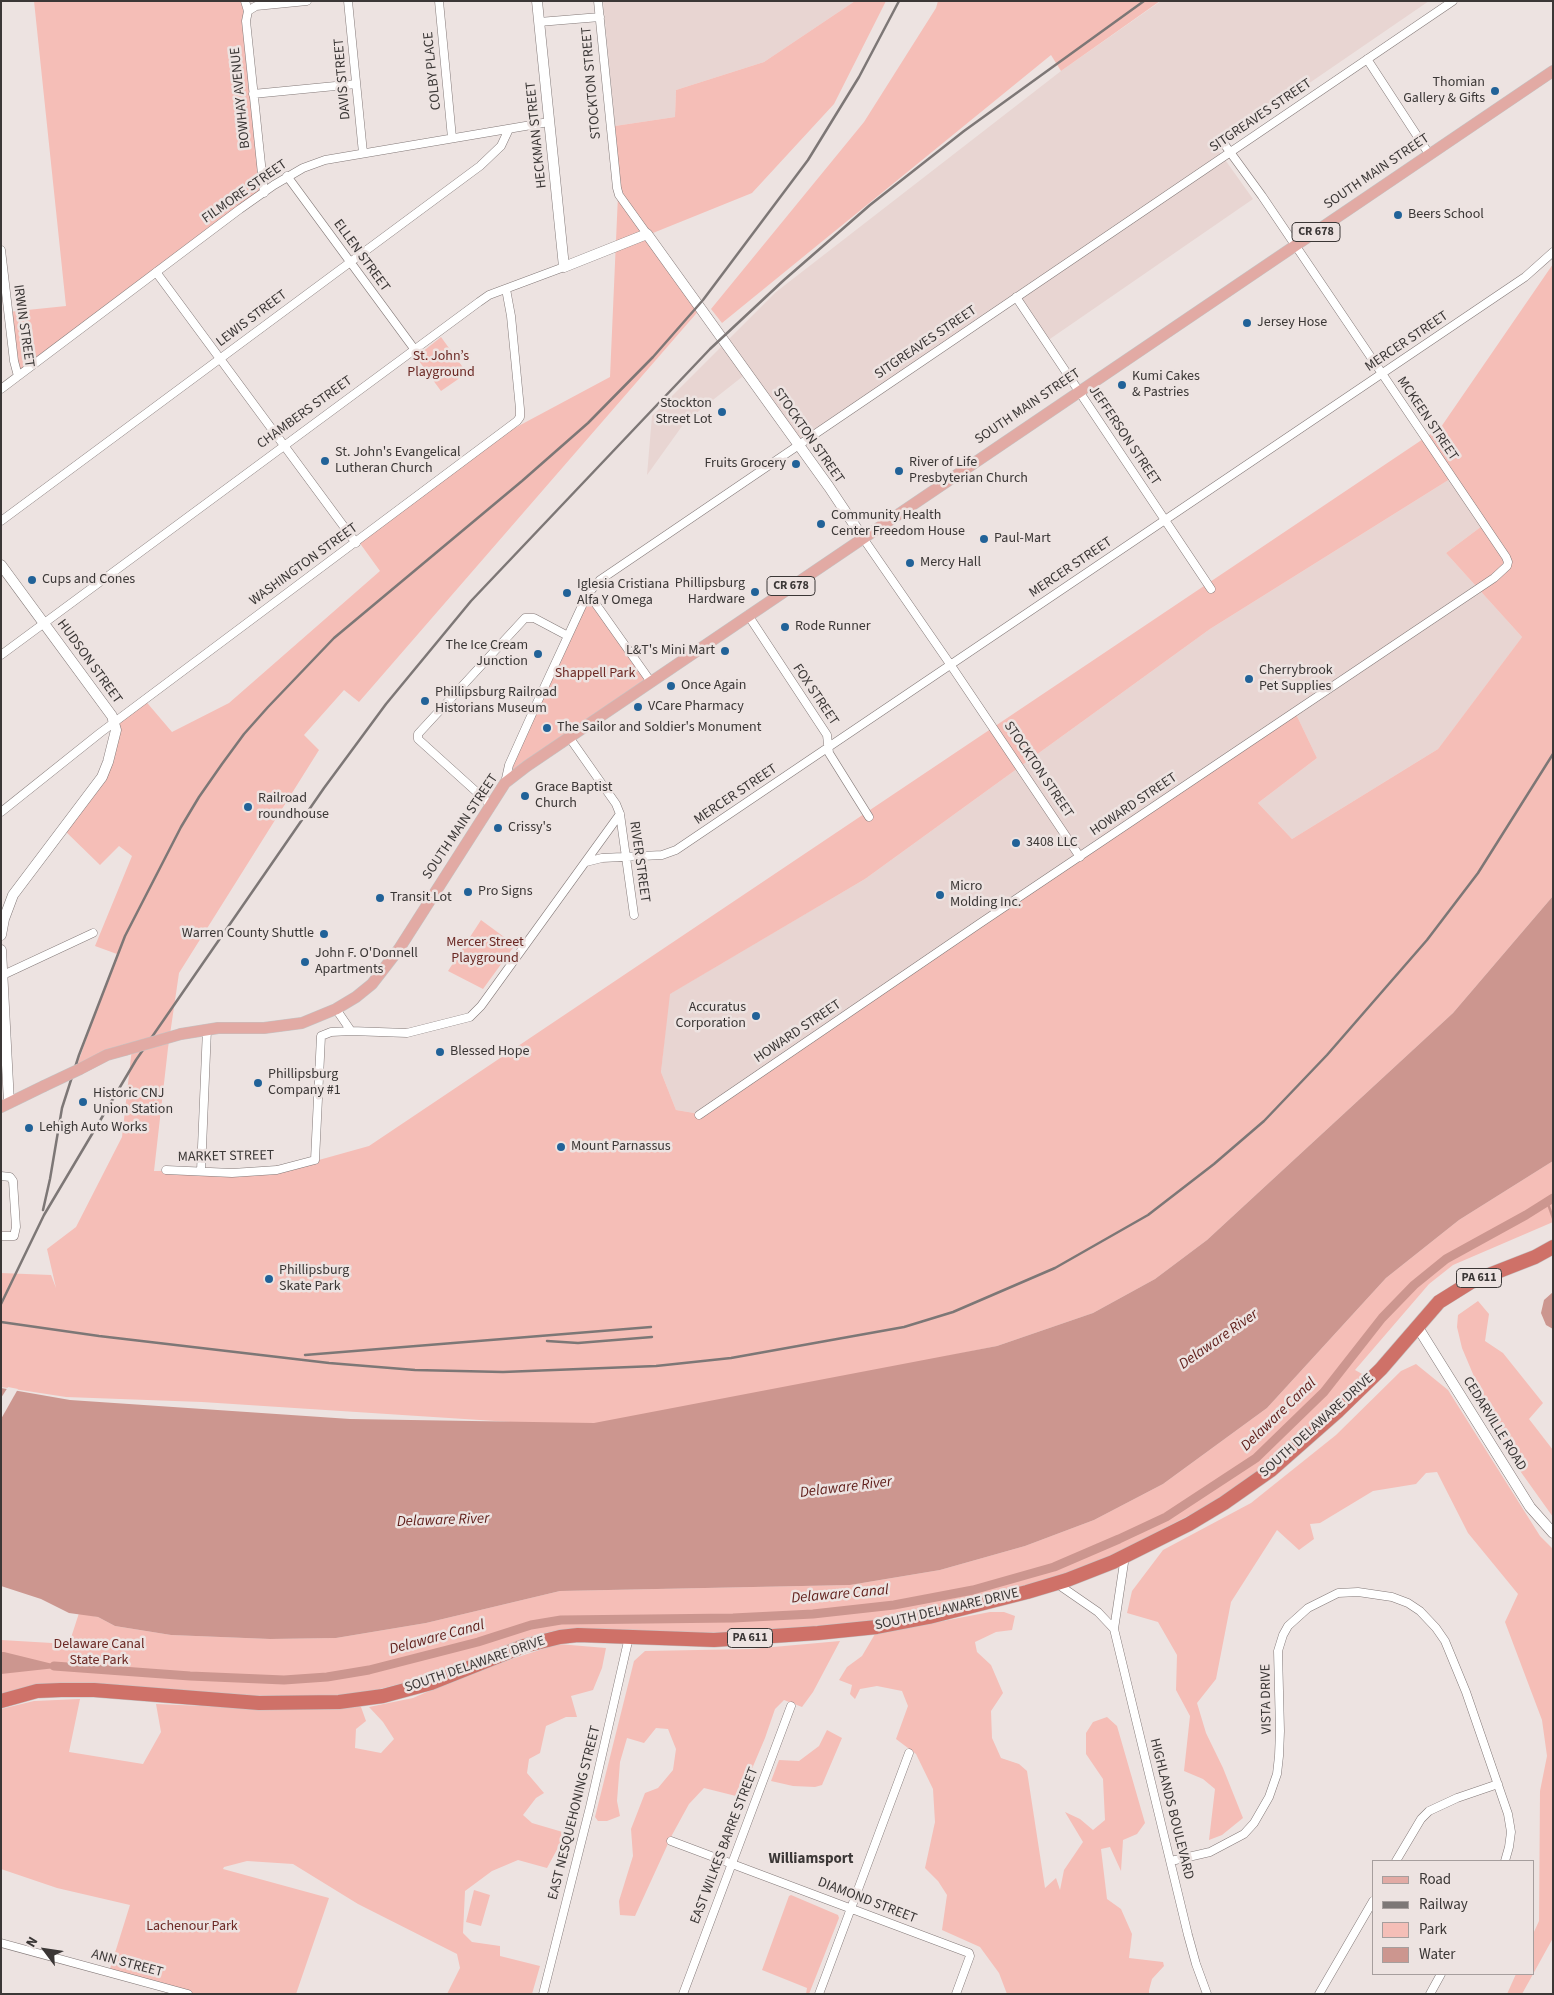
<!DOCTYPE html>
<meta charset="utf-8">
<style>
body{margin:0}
#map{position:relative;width:1554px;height:1995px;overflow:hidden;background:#ede3e1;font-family:"Source Sans 3",sans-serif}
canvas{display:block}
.frame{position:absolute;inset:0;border:2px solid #3b3736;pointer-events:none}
.legend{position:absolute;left:1372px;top:1860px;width:162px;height:115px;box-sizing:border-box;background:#ede3e1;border:1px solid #a69e9d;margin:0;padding:6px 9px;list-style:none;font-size:15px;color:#3b3736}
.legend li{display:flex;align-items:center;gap:10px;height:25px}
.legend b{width:25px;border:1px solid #a69e9d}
.north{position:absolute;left:20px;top:1925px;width:50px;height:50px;-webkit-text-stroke:4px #ede3e1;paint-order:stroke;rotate:301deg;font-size:14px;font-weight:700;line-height:20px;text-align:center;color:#3b3736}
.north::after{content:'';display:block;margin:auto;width:18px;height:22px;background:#3b3736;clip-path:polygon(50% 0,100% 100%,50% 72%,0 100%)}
</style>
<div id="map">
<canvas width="1554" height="1995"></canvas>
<div class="frame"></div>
<ul class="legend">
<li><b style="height:6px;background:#e2aaa4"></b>Road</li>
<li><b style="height:6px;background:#7d7776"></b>Railway</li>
<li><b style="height:14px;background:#f5beb7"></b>Park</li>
<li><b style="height:14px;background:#cc968f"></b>Water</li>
</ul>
<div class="north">N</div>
</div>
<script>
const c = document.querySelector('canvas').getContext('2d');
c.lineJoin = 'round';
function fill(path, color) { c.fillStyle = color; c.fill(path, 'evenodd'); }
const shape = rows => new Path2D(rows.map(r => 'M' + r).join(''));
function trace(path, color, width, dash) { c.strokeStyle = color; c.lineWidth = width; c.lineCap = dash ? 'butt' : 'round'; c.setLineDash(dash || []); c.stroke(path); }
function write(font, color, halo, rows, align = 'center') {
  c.font = font + ' "Source Sans 3",sans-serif'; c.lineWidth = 5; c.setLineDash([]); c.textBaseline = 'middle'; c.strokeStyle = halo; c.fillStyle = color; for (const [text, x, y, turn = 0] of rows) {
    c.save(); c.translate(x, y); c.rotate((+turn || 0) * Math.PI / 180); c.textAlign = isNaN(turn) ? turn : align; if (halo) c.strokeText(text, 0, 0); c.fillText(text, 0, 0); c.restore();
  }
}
fill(shape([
 [603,1,855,1,764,62,676,90,675,117,615,126],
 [1161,1,1429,1,1216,147,1253,199,1047,341,1018,299,799,449,747,373,685,422,647,475,652,416,776,292,1061,71],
 [1450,479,1482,526,1446,553,1522,637,1438,749,1292,839,1258,803,1317,758,1295,712,706,1115,676,1110,661,1072,669,994,865,879,1210,629]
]), '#e8d5d2');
fill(shape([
 [34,1,242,1,265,189,16,376,8,312,66,306],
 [855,1,886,1,834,104,752,193,648,235,701,308,359,702,344,690,304,735,319,750,179,973,168,1048,154,1171,283,1170,369,1146,1441,427,1553,264,1553,896,1453,1013,1207,1240,1155,1279,1093,1313,997,1346,899,1366,634,1430,202,1402,66,1397,1,1387,1,1273,51,1275,56,1288,47,1249,76,1227,122,1137,132,1048,76,1068,117,954,95,946,132,856,119,846,100,865,62,828,101,778,113,721,143,698,172,732,229,703,380,571,359,542,511,430,610,377,618,195,615,126,675,117,676,90,764,62],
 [1450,479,1482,526,1446,553,1522,637,1438,749,1292,839,1258,803,1317,758,1295,712,706,1115,676,1110,661,1072,670,994,865,879,1210,629],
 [938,1,1160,1,1061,71,1051,55,722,323,711,309,864,122,936,8],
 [441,337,467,373,441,391,416,357],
 [587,595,651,682,505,783],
 [481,920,515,945,483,989,448,971],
 [1553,1161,1553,1222,1453,1265,1429,1284,1355,1370,1364,1375,1330,1408,1262,1469,1218,1500,1167,1527,1104,1560,1051,1580,932,1611,869,1622,815,1628,717,1633,665,1633,588,1630,554,1631,529,1637,439,1674,364,1693,334,1697,1,1693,1,1640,69,1644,79,1613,98,1617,115,1626,171,1635,270,1639,336,1638,426,1623,560,1591,850,1585,940,1570,1025,1546,1094,1520,1163,1484,1267,1408,1386,1278,1459,1220],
 [1478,1301,1489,1314,1485,1341,1503,1353,1543,1403,1529,1419,1553,1450,1553,1517,1518,1468,1481,1393,1462,1348,1457,1327,1458,1315],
 [1416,1364,1448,1390,1540,1536,1553,1549,1553,1938,1522,1994,1507,1994,1516,1974,1533,1974,1533,1934,1539,1921,1540,1791,1547,1756,1542,1720,1505,1622,1518,1594,1468,1533,1437,1472,1426,1473,1416,1484,1373,1491,1320,1523,1310,1524,1314,1539,1299,1550,1277,1530,1231,1602,1216,1679,1197,1703,1206,1733,1223,1768,1243,1818,1222,1835,1209,1840,1215,1789,1203,1779,1184,1771,1190,1716,1176,1690,1177,1655,1158,1622,1127,1613,1132,1591,1163,1550,1251,1503,1336,1435,1401,1371],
 [990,1612,1004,1612,1015,1616,1012,1630,996,1632,975,1642,977,1652,991,1665,1003,1693,991,1711,992,1738,1001,1758,1019,1764,1027,1771,1045,1888,1056,1878,1060,1890,1064,1870,1083,1842,1065,1812,1080,1819,1093,1830,1105,1820,1103,1779,1086,1754,1086,1733,1093,1722,1107,1717,1117,1726,1145,1823,1137,1834,1123,1840,1121,1871,1110,1847,1101,1849,1107,1899,1121,1909,1132,1934,1129,1958,1163,1962,1164,1966,1152,1979,1149,1990,1149,1994,1007,1994,999,1973,980,1947,942,1930,947,1895,938,1881,925,1868,935,1822,933,1789,916,1754,896,1739,908,1706,902,1691,877,1686,860,1689,855,1699,850,1694,852,1685,839,1680,847,1667,862,1656,875,1634],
 [840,1641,813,1692,802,1707,784,1700,775,1709,765,1738,740,1797,704,1788,689,1804,672,1835,635,1916,620,1915,619,1901,633,1856,631,1829,645,1793,658,1788,673,1770,676,1749,668,1729,656,1728,644,1743,627,1738,620,1762,617,1801,620,1816,607,1821,598,1821,595,1817,634,1661,645,1651,751,1649],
 [558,1644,606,1648,602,1668,593,1690,571,1696,577,1717,566,1717,546,1726,540,1753,529,1759,527,1773,544,1793,536,1798,523,1815,532,1823,566,1833,547,1868,518,1860,492,1871,465,1891,463,1933,472,1942,500,1946,500,1956,540,1966,532,1994,447,1994,460,1968,457,1954,358,1904,293,1864,247,1861,224,1867,223,1869,329,1898,296,1994,188,1994,109,1972,130,1905,57,1888,1,1869,1,1709,34,1701,80,1699,69,1752,143,1764,161,1732,156,1704,273,1709,361,1707,366,1721,356,1729,355,1748,381,1753,394,1739,383,1722,369,1707,413,1698,475,1671],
 [827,1730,842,1738,822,1785,815,1787,793,1786,771,1781,779,1760,799,1761,819,1746],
 [474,1890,490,1895,481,1926,466,1922],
 [791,1895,838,1915,839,1918,809,1994,806,1994,807,1988,762,1970,789,1896]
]), '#f5beb7');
fill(shape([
 [1553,896,1553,1161,1459,1220,1386,1278,1267,1408,1163,1484,1094,1520,1025,1546,940,1570,850,1585,560,1591,426,1623,336,1638,270,1639,171,1635,115,1626,98,1617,69,1613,41,1599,1,1586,1,1388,70,1400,350,1419,594,1423,997,1346,1093,1313,1155,1279,1207,1240,1453,1013],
 [1553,1292,1553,1329,1546,1325,1541,1313,1544,1300],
 [1,1652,4,1652,65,1667,1,1674]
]), '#cc968f');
fill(shape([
 [8,1387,18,1389,1,1419,1,1398]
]), '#ede3e1');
trace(shape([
 [1547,1201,1553,1218]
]), '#cc968f', 2.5);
trace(shape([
 [54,1666,190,1676,284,1680,327,1677,369,1670,478,1642,531,1625,561,1620,733,1618,813,1614,894,1605,973,1590,1054,1567,1119,1539,1166,1517,1256,1458,1324,1392,1382,1318,1414,1285,1446,1259,1526,1215,1553,1198]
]), '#cc968f', 9);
const street = shape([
 [245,1,248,11,246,21,264,193],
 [348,1,363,153],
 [439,1,452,138],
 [598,1,617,188,619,195,647,234],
 [248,11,256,6,307,1],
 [539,22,600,17],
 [1367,59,1429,154],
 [253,94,356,84],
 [287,176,415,350],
 [1,250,14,361,18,376],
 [156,272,356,543],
 [1016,297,1211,589],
 [1,389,240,209,274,185,303,168,325,160,549,122],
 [1,521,480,166,501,146,509,129],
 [863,538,950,664,1080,857],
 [587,595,593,600,651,682],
 [748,615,827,735,829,753,869,817],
 [1,655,479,302,489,295,564,267],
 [569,737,616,804,620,814,634,915],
 [505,783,509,765,536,705,587,595,600,580,1453,1],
 [491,805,418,739,418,734,525,618,534,618,568,636],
 [1,812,100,733,517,421,520,417,520,409,511,316,506,289],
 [586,862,602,858,662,855,676,850,1525,277,1553,252],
 [1,976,93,933],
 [336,1009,351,1031],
 [699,1115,979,924,1406,637,1494,578,1507,566,1508,562,1506,557,1262,196,1222,141],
 [166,1170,232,1173,277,1170,315,1160,321,1036,331,1032,351,1031,407,1033,470,1017,481,1006,620,814],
 [201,1171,207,1029],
 [1,1176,10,1177,13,1181,16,1227,14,1236,1,1236],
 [1125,1556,1114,1629,1188,1935,1196,1964,1207,1994],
 [1056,1583,1098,1612,1114,1629],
 [671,1841,969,1953,970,1956,956,1994],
 [1171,1861,1210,1852,1244,1834,1254,1823,1269,1797,1277,1774,1279,1756,1280,1731,1278,1651,1283,1635,1288,1626,1308,1608,1338,1593,1358,1592,1392,1597,1408,1603,1420,1611,1436,1628,1445,1641,1466,1692,1508,1814,1511,1832,1509,1847,1505,1861],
 [1396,1861,1421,1819,1429,1811,1457,1798,1498,1784],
 [1,1943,188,1994],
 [543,1994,590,1807,629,1637],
 [683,1994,791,1706],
 [819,1994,909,1753],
 [1319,1994,1373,1901],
 [1430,1994,1441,1974]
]);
const secondary = shape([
 [537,1,564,267,647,234,829,487,863,538],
 [1,565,112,716,116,730,108,762,102,777,13,895,4,919,1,935],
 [1,950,9,1103],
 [1417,1326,1530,1507,1553,1533]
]);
const primary = shape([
 [181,1034,218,1028,264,1028,302,1023,336,1009,356,997,372,984,399,949,505,783,527,766,1553,71],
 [80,1069,107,1055,125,1050],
 [1,1107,44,1086]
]);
const highway = shape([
 [1,1701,37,1691,61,1690,94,1690,259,1703,339,1702,383,1696,431,1683,524,1646,560,1637,578,1635,714,1640,818,1633,877,1627,929,1617,1027,1592,1067,1580,1113,1562,1189,1524,1224,1503,1271,1470,1338,1411,1381,1369,1439,1302,1471,1282,1535,1257,1553,1247]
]);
trace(street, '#837978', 9);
trace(secondary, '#837978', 11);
trace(primary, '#c4c3c3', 12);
trace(highway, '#c4c3c3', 15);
trace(street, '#fff', 8);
trace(secondary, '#fff', 10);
trace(primary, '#e2aaa4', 11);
trace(highway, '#cf7168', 14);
trace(shape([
 [43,1210,50,1179,62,1108,79,1055,125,936,181,827,199,797,222,764,244,734,268,707,334,638,522,481,588,423,653,357,703,300,808,160,859,77,899,1],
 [1,1304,44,1215,136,1060,324,788,386,704,471,601,710,349,784,280,870,205,964,131,1144,1],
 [1,1322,99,1336,329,1363,415,1370,503,1372,656,1366,731,1358,904,1327,953,1312,1055,1268,1148,1215,1214,1164,1264,1121,1327,1055,1427,940,1478,873,1553,754],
 [547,1341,578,1343,652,1337],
 [305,1355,651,1327]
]), '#7d7776', 2.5);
const primaryBridge = shape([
 [125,1050,181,1034],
 [44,1086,80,1069]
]);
trace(primaryBridge, '#c4c3c3', 12, []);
trace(primaryBridge, '#e2aaa4', 11);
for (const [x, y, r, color] of [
 [1495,91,5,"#216298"],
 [1398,215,5,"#216298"],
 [1247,323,5,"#216298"],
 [1122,385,5,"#216298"],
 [722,412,5,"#216298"],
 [325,461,5,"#216298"],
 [796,464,5,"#216298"],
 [899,471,5,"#216298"],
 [821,524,5,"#216298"],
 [984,539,5,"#216298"],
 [910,563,5,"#216298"],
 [32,580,5,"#216298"],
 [755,592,5,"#216298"],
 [567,593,5,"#216298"],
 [785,627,5,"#216298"],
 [725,651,5,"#216298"],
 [538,654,5,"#216298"],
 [1249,679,5,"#216298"],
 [671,686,5,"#216298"],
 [425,701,5,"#216298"],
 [638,707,5,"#216298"],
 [547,728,5,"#216298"],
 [525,796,5,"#216298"],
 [248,807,5,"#216298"],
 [498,828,5,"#216298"],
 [1016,843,5,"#216298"],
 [468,892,5,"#216298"],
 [940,895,5,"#216298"],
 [380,898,5,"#216298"],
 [324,934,5,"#216298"],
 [305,962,5,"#216298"],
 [756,1016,5,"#216298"],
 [440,1052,5,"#216298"],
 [258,1083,5,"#216298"],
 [83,1102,5,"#216298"],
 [29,1128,5,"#216298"],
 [561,1147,5,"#216298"],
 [269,1279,5,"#216298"]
]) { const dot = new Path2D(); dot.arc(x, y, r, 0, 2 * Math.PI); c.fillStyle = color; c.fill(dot); trace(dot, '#ede3e1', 2); }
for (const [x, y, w] of [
 [1316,232,48],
 [791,586,48],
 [1479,1278,45],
 [750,1638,45]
]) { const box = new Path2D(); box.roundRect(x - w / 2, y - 9.5, w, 19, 4); c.fillStyle = '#ede3e1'; c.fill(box); trace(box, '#3b3736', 1); }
write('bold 12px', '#3b3736', null, [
 ["CR 678",1316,232],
 ["CR 678",791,586],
 ["PA 611",1479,1278],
 ["PA 611",750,1638]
]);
write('14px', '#3b3736', '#ede3e1', [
 ["COLBY PLACE",433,71,-96],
 ["DAVIS STREET",343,79,-95],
 ["STOCKTON STREET",592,83,-95],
 ["BOWHAY AVENUE",241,98,-96],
 ["SITGREAVES STREET",1261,116,-34],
 ["HECKMAN STREET",537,135,-96],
 ["SOUTH MAIN STREET",1377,172,-34],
 ["FILMORE STREET",245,192,-35],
 ["ELLEN STREET",361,256,54],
 ["LEWIS STREET",252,319,-37],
 ["IRWIN STREET",23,326,82],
 ["MERCER STREET",1407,342,-34],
 ["SITGREAVES STREET",926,343,-34],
 ["SOUTH MAIN STREET",1028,407,-34],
 ["CHAMBERS STREET",305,413,-36],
 ["MCKEEN STREET",1427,419,56],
 ["STOCKTON STREET",808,436,55],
 ["JEFFERSON STREET",1124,436,56],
 ["WASHINGTON STREET",304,565,-36],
 ["MERCER STREET",1071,568,-34],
 ["HUDSON STREET",89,662,54],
 ["FOX STREET",815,695,56],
 ["STOCKTON STREET",1038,770,56],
 ["MERCER STREET",736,795,-34],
 ["HOWARD STREET",1134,805,-34],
 ["SOUTH MAIN STREET",461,827,-56],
 ["RIVER STREET",639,862,82],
 ["HOWARD STREET",798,1032,-34],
 ["MARKET STREET",226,1157,-1],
 ["CEDARVILLE ROAD",1494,1424,58],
 ["SOUTH DELAWARE DRIVE",1317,1426,-42],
 ["SOUTH DELAWARE DRIVE",947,1610,-13],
 ["SOUTH DELAWARE DRIVE",475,1665,-19],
 ["VISTA DRIVE",1267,1699,-91],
 ["HIGHLANDS BOULEVARD",1171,1809,76],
 ["EAST NESQUEHONING STREET",575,1813,-76],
 ["EAST WILKES BARRE STREET",725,1846,-69],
 ["DIAMOND STREET",867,1901,21],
 ["ANN STREET",127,1964,15]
]);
write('14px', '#3b3736', '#ede3e1', [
 ["Thomian",1485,83,"right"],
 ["Gallery & Gifts",1485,99,"right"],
 ["Beers School",1408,215],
 ["Jersey Hose",1257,323],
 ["Kumi Cakes",1132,377],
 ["& Pastries",1132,393],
 ["Stockton",712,404,"right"],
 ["Street Lot",712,420,"right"],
 ["St. John's Evangelical",335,453],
 ["Lutheran Church",335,469],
 ["River of Life",909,463],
 ["Presbyterian Church",909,479],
 ["Fruits Grocery",786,464,"right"],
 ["Community Health",831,516],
 ["Center Freedom House",831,532],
 ["Paul-Mart",994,539],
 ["Mercy Hall",920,563],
 ["Cups and Cones",42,580],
 ["Phillipsburg",745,584,"right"],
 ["Hardware",745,600,"right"],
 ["Iglesia Cristiana",577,585],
 ["Alfa Y Omega",577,601],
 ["Rode Runner",795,627],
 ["The Ice Cream",528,646,"right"],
 ["Junction",528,662,"right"],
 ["L&T's Mini Mart",715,651,"right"],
 ["Cherrybrook",1259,671],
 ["Pet Supplies",1259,687],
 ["Once Again",681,686],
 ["Phillipsburg Railroad",435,693],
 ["Historians Museum",435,709],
 ["VCare Pharmacy",648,707],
 ["The Sailor and Soldier's Monument",557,728],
 ["Grace Baptist",535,788],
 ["Church",535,804],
 ["Railroad",258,799],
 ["roundhouse",258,815],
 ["Crissy's",508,828],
 ["3408 LLC",1026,843],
 ["Micro",950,887],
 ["Molding Inc.",950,903],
 ["Pro Signs",478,892],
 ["Transit Lot",390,898],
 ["Warren County Shuttle",314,934,"right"],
 ["John F. O'Donnell",315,954],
 ["Apartments",315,970],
 ["Accuratus",746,1008,"right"],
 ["Corporation",746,1024,"right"],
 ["Blessed Hope",450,1052],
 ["Phillipsburg",268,1075],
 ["Company #1",268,1091],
 ["Historic CNJ",93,1094],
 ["Union Station",93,1110],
 ["Lehigh Auto Works",39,1128],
 ["Mount Parnassus",571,1147],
 ["Phillipsburg",279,1271],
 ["Skate Park",279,1287]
], 'left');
write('14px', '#6b2823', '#ede3e1', [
 ["St. John’s",441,357],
 ["Playground",441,373],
 ["Shappell Park",595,674],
 ["Mercer Street",485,943],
 ["Playground",485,959],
 ["Delaware Canal",99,1645],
 ["State Park",99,1661],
 ["Lachenour Park",192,1927]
]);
write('italic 15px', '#61201c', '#ede3e1', [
 ["Delaware River",1219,1340,-35],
 ["Delaware Canal",1279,1415,-44],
 ["Delaware River",846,1488,-7],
 ["Delaware River",443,1521,-2],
 ["Delaware Canal",840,1595,-5],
 ["Delaware Canal",437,1638,-15]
]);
write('bold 15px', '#3b3736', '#ede3e1', [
 ["Williamsport",811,1860]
]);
</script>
